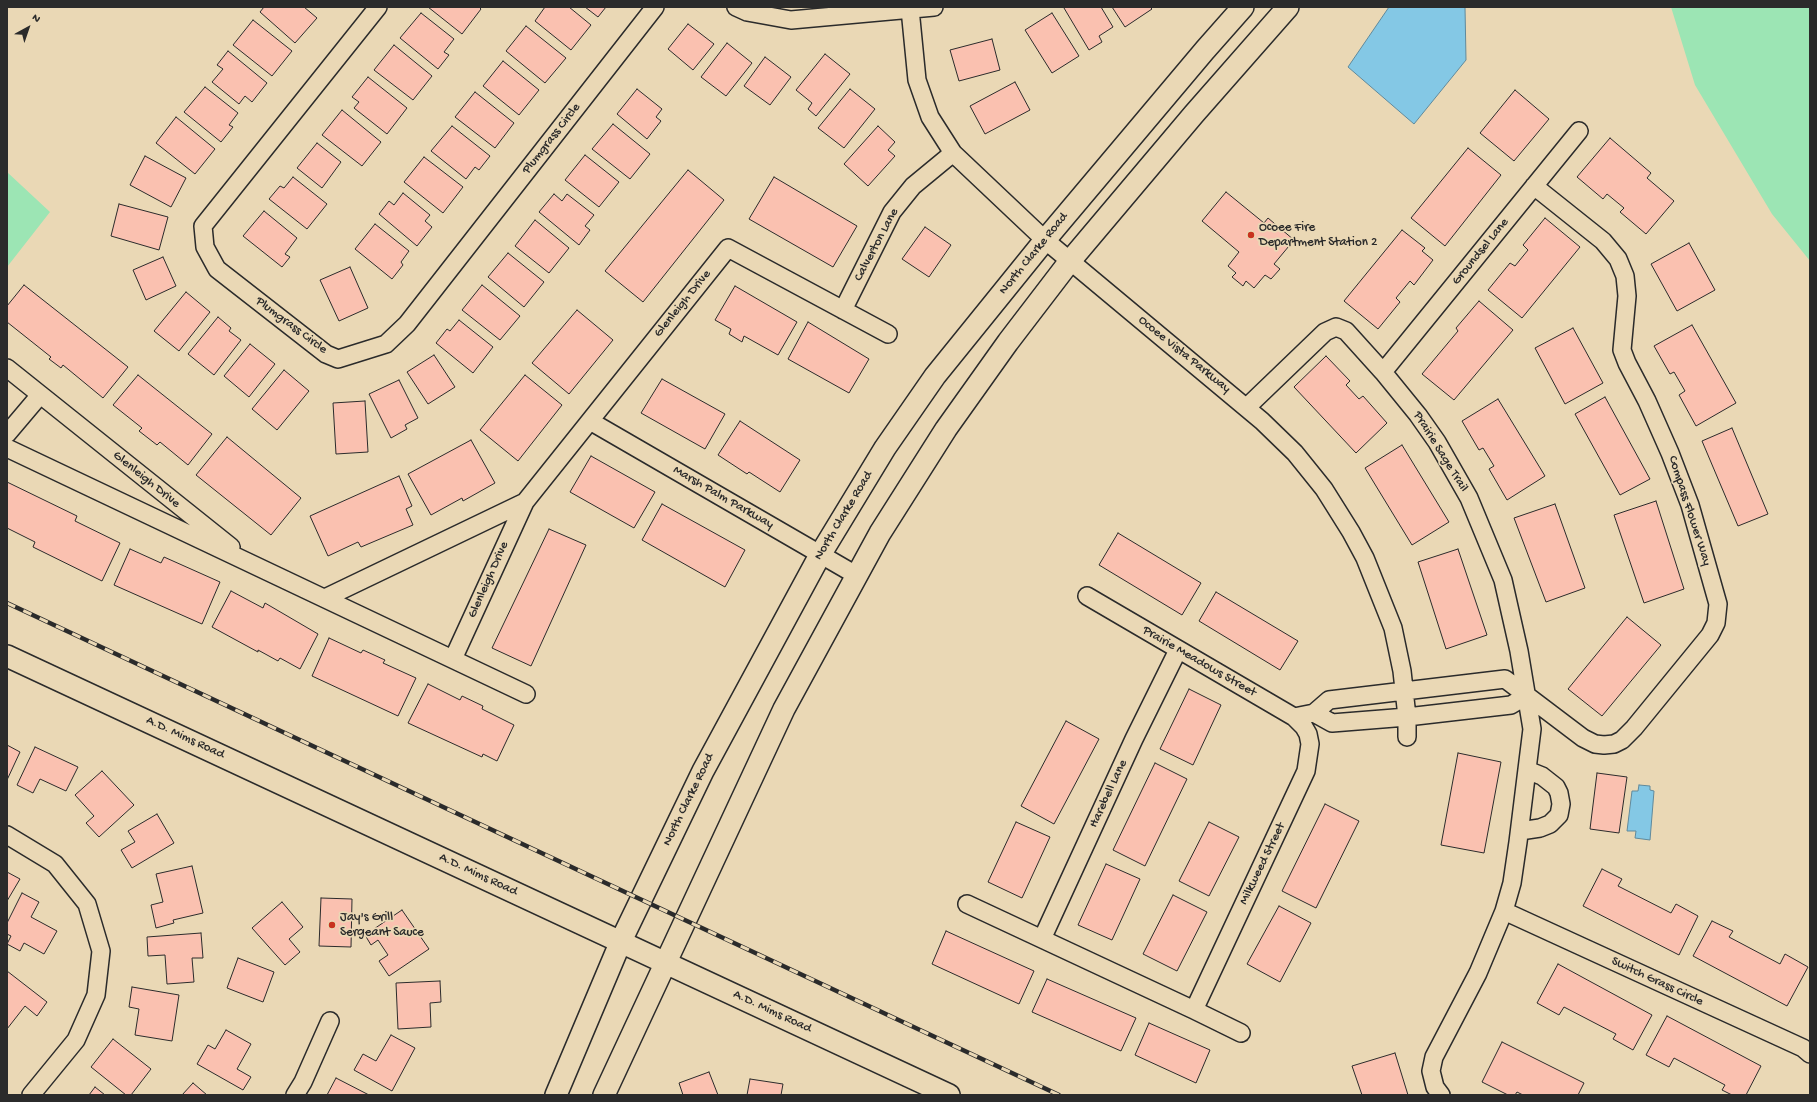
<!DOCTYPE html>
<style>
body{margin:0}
#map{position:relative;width:1817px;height:1102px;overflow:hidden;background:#ead8b5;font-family:"Gochi Hand",sans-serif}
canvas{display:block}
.frame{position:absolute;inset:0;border:8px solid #2b2b2b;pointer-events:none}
.north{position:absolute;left:8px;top:8px;width:40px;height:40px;-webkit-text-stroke:3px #ead8b5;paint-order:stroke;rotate:40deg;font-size:11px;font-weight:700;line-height:16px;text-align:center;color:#2b2b2b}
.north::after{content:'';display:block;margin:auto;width:14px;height:18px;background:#2b2b2b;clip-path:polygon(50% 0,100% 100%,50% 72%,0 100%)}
</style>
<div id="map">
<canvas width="1817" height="1102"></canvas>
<div class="frame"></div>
<div class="north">N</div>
</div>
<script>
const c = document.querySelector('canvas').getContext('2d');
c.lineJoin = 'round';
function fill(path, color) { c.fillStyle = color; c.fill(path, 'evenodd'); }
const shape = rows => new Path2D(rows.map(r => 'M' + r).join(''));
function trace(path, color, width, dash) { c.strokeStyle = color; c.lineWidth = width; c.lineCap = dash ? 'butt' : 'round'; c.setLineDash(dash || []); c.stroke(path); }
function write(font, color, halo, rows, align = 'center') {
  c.font = font + ' "Gochi Hand",sans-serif'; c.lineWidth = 3.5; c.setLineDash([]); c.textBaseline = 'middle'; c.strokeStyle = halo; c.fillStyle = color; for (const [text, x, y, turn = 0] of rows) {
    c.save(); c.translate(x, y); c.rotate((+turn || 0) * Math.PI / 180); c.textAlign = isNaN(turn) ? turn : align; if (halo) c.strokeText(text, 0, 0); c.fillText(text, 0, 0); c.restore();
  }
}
fill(shape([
 [1671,7,1810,7,1810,261,1772,214,1695,85],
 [7,172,50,212,7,267]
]), '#9ce5b4');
const water = shape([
 [1389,7,1465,7,1466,60,1414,124,1348,67,1389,7],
 [1639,785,1650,786,1650,790,1654,791,1650,840,1635,838,1636,831,1627,831,1632,791,1638,791,1639,785]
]);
fill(water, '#84c8e5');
trace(water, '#60899b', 1);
const building = shape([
 [264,7,304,7,317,18,295,43,260,12,264,7],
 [428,7,479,7,481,9,462,34,428,7],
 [545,7,569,7,591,25,571,50,535,21,545,7],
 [585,7,606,7,598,17,585,7],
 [1065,7,1101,7,1113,27,1099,36,1102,42,1089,50,1064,8,1065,7],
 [1112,7,1150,7,1152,9,1125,27,1112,7],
 [421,13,454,39,444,52,449,55,438,69,400,38,421,13],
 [1052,13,1079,56,1052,73,1025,30,1052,13],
 [253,20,292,51,272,76,233,45,253,20],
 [688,24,714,44,693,70,668,49,688,24],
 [526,26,566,58,545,83,506,51,526,26],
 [992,39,1000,70,959,81,950,50,992,39],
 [727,43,752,63,726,96,701,77,727,43],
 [394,45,432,76,413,100,374,70,394,45],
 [228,51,267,83,252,102,245,96,239,104,212,82,223,69,217,65,228,51],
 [825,54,850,74,816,116,808,109,812,103,796,90,825,54],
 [765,57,791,77,770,105,744,86,765,57],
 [503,61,539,90,519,115,483,86,503,61],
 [368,77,407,108,387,134,354,108,359,102,352,97,368,77],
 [1015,82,1030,110,985,134,970,106,1015,82],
 [205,87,238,113,229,125,233,127,221,142,184,112,205,87],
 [637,89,662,109,656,117,661,121,647,139,617,114,637,89],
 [850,89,875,109,844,148,818,128,850,89],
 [1515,90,1549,119,1514,161,1480,133,1515,90],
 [475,92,514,123,495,148,455,117,475,92],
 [342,110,381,142,362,166,322,135,342,110],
 [176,117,215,149,195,174,156,143,176,117],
 [613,124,650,154,630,179,592,149,613,124],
 [452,126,490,156,479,170,475,167,466,179,431,151,452,126],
 [878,126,895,142,888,150,895,156,868,186,844,164,878,126],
 [1610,138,1651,173,1647,178,1674,201,1646,234,1620,212,1624,208,1607,194,1603,199,1577,177,1610,138],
 [317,143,341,162,322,188,297,168,317,143],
 [1468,148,1501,175,1445,246,1411,218,1468,148],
 [585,155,619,182,599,207,565,180,585,155],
 [145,156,186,178,171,207,130,185,145,156],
 [424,157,463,187,443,213,404,182,424,157],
 [688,170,724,200,643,302,605,271,688,170],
 [293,177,327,204,307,229,269,199,280,186,284,188,293,177],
 [774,177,857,226,833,267,749,219,774,177],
 [1226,192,1264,223,1268,218,1294,240,1274,264,1280,269,1271,279,1265,275,1254,288,1246,281,1243,286,1232,277,1236,273,1228,266,1239,252,1202,221,1226,192],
 [403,193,430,215,425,221,432,227,417,246,379,214,389,201,394,205,403,193],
 [554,194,562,201,567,194,594,215,585,226,590,230,579,245,539,212,554,194],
 [119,204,168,217,159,250,111,236,119,204],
 [264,211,297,238,285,254,290,257,282,267,243,236,264,211],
 [1545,218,1580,247,1522,318,1488,290,1510,263,1515,266,1528,250,1523,245,1545,218],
 [535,220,569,248,549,273,515,246,535,220],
 [375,224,409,251,401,262,403,265,392,279,355,249,375,224],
 [925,227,951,245,929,277,902,259,925,227],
 [1402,230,1425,248,1422,251,1433,260,1414,285,1410,281,1396,298,1400,302,1378,329,1344,301,1402,230],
 [1689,243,1715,290,1677,311,1651,264,1689,243],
 [508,253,544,282,524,307,488,277,508,253],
 [163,257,176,286,146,300,133,270,163,257],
 [350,267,368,308,339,321,320,280,350,267],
 [24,285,128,367,103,398,63,365,61,368,49,359,51,357,7,322,7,306,24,285],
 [482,285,520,316,500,340,462,310,482,285],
 [735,286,797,322,778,355,744,336,742,342,729,334,731,329,715,320,735,286],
 [186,292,210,312,179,351,154,331,186,292],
 [1479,301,1513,330,1454,400,1422,374,1458,331,1456,328,1479,301],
 [577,310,613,340,569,394,532,363,577,310],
 [218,317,231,328,229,331,241,340,214,375,188,354,218,317],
 [459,320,493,347,473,373,436,343,447,329,450,331,459,320],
 [808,322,869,359,849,393,788,359,808,322],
 [1692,325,1736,403,1696,426,1679,395,1685,391,1674,372,1670,374,1654,346,1692,325],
 [1573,328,1603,383,1565,404,1535,348,1573,328],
 [250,344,275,364,249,397,224,376,250,344],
 [434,355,455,387,428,404,407,372,434,355],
 [1326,356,1350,381,1346,385,1359,399,1363,396,1387,423,1356,453,1294,387,1326,356],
 [284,370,309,391,277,430,252,409,284,370],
 [138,375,212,434,188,465,160,442,157,445,139,431,142,428,113,405,138,375],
 [525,375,562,405,518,461,480,430,525,375],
 [662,379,725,414,705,449,641,413,662,379],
 [399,380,418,418,405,425,407,429,391,438,369,394,399,380],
 [1605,397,1650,479,1620,495,1575,414,1605,397],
 [1498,399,1545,476,1507,500,1489,469,1494,466,1483,448,1479,450,1462,421,1498,399],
 [365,401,368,452,336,454,333,403,365,401],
 [740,421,800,460,780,492,749,472,747,474,718,455,740,421],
 [1732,428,1768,514,1738,526,1702,441,1732,428],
 [227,437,301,498,271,535,196,475,227,437],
 [471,440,495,483,463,501,462,498,431,515,408,474,471,440],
 [1402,445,1449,522,1412,545,1365,468,1402,445],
 [591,456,655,492,634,528,570,492,591,456],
 [399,476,412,506,406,509,413,525,361,547,358,542,328,556,310,516,399,476],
 [7,482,77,516,75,521,120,543,102,581,33,547,35,542,7,528,7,482],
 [1656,501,1684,589,1644,603,1614,515,1656,501],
 [662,504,745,550,725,587,642,540,662,504],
 [1555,504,1585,588,1546,602,1514,518,1555,504],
 [549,529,586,545,531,666,492,648,549,529],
 [1118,533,1201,583,1182,615,1099,565,1118,533],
 [130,549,161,563,164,557,220,582,202,624,114,585,130,549],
 [1458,549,1487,635,1446,649,1418,562,1458,549],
 [231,591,263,608,265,603,318,634,300,669,280,658,278,661,258,650,258,652,212,627,231,591],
 [1216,592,1298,641,1280,670,1199,621,1216,592],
 [1627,617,1661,645,1602,716,1568,689,1627,617],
 [329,638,361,653,363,650,385,660,383,663,416,678,398,716,312,676,329,638],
 [428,684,460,700,462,696,483,706,482,709,514,725,497,761,483,754,482,757,408,723,428,684],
 [1189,689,1221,705,1193,765,1160,749,1189,689],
 [1066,721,1099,739,1054,824,1021,806,1066,721],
 [7,745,20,752,7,780,7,745],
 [35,747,78,767,66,791,40,779,33,793,17,785,35,747],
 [1458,753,1501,762,1484,853,1441,845,1458,753],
 [1155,763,1187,779,1145,866,1113,850,1155,763],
 [102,771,134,805,99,837,86,823,94,816,75,795,102,771],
 [1597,773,1627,777,1619,833,1590,829,1597,773],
 [1325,804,1359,821,1316,908,1282,891,1325,804],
 [157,814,174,843,132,868,121,850,135,842,128,831,157,814],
 [1016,822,1050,837,1022,898,988,882,1016,822],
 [1209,822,1239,837,1209,896,1179,881,1209,822],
 [1106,864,1140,879,1112,940,1078,925,1106,864],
 [192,866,203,913,173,920,174,923,156,928,151,905,163,902,156,874,192,866],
 [1602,869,1622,879,1618,886,1671,913,1676,904,1698,916,1679,955,1583,906,1602,869],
 [7,872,20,879,7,901,7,872],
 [22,893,39,902,31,917,57,931,44,954,24,943,20,951,7,944,11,936,7,934,7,923,22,893],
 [1173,895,1207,912,1177,971,1143,954,1173,895],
 [321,898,352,899,351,947,319,946,321,898],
 [282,902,303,927,289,939,300,952,285,965,252,928,282,902],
 [1279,906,1311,923,1280,982,1247,964,1279,906],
 [402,910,429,949,389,976,379,961,388,955,378,940,371,945,365,935,402,910],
 [1712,921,1733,931,1729,937,1780,964,1785,954,1808,967,1787,1006,1693,956,1712,921],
 [946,931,1034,971,1019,1004,932,964,946,931],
 [201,933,203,958,192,958,194,982,167,984,165,955,148,956,147,937,201,933],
 [238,958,274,972,263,1002,227,988,238,958],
 [1558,964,1652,1015,1633,1050,1613,1039,1616,1034,1564,1007,1559,1015,1537,1003,1558,964],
 [7,971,47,1002,37,1016,25,1006,7,1029,7,971],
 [1047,979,1136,1018,1121,1051,1032,1012,1047,979],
 [440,981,441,1002,430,1003,431,1027,398,1029,396,983,440,981],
 [132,987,179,995,172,1041,135,1035,139,1009,129,1007,132,987],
 [1667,1016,1761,1066,1746,1095,1732,1095,1722,1090,1725,1085,1674,1058,1669,1067,1646,1055,1667,1016],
 [1149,1023,1210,1050,1196,1083,1135,1055,1149,1023],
 [226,1030,251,1044,237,1069,251,1077,243,1090,197,1064,208,1045,215,1049,226,1030],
 [391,1035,415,1048,392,1091,354,1070,363,1054,376,1061,391,1035],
 [113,1039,151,1069,131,1095,126,1095,91,1067,113,1039],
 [1502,1042,1584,1083,1578,1095,1523,1095,1517,1092,1515,1095,1508,1095,1482,1082,1502,1042],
 [1395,1053,1408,1095,1362,1095,1352,1066,1395,1053],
 [709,1072,718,1095,683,1095,679,1083,709,1072],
 [336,1078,369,1095,327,1095,336,1078],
 [750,1079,783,1084,781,1095,747,1095,750,1079],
 [193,1083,207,1095,182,1095,193,1083],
 [95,1087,105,1095,89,1095,95,1087]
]);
fill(building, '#fac1b0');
trace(building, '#2b2b2b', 1);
const minor = shape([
 [378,7,203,226,205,247,217,269,326,354,338,359,386,344,407,324,655,7],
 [736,7,747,12,791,20,934,7],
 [910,9,917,80,930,117,953,153,1045,240,1262,421,1295,453,1324,489,1351,532,1365,558,1393,628,1402,671,1407,717,1407,737],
 [843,310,892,212,913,186,953,153],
 [7,368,231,547],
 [1383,372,1579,131],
 [1247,407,1325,332,1336,327,1346,331,1383,372,1418,415,1437,442,1469,498,1503,580,1519,651,1532,729,1518,842,1512,883,1504,911,1478,973,1434,1057,1431,1071,1435,1087,1441,1095],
 [590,421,856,575],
 [7,434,40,395],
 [7,448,526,694],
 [1087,596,1294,717,1304,727,1308,734,1310,744,1306,771,1194,1010],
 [325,598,525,502],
 [453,659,525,502,728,248,888,334],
 [1314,713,1332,723,1407,717,1511,705,1526,696],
 [1294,717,1314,713,1329,700,1505,679,1583,738,1595,744,1604,745,1614,744,1622,740,1634,728,1710,635,1716,623,1718,604,1690,505,1670,453,1647,401,1627,363,1622,350,1627,296,1625,276,1618,259,1603,241,1534,186],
 [1520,831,1540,828,1550,824,1559,815,1561,804,1559,793,1556,787,1542,776,1527,770],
 [7,835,55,864,87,904,101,951,96,995,76,1040,31,1095],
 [967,904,1194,1010,1241,1033],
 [1504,911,1803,1048,1810,1054],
 [1042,939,1134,739,1178,650],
 [295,1095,303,1082,330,1021]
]);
const tertiary = shape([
 [7,656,949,1095],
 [556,1095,621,941,703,771,820,555,885,448,935,376,1045,240,1205,50,1243,7],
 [604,1095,784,709,880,533,946,429,1008,342,1070,261,1194,114,1288,7]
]);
trace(minor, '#2b2b2b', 20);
trace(tertiary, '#2b2b2b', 24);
trace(minor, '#ead8b5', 17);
trace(tertiary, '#ead8b5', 21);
const rail = shape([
 [7,603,1059,1095]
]);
trace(rail, '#2b2b2b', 4.5);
trace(rail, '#ead8b5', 3, [9]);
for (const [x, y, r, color] of [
 [1251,235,4,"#c8321e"],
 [332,925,4,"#c8321e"]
]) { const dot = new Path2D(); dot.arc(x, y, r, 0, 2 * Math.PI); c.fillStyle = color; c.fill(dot); trace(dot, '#ead8b5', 1.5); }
write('13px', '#2b2b2b', '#ead8b5', [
 ["Plumgrass Circle",552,139,-52],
 ["Calverton Lane",877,245,-62],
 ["Groundsel Lane",1481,252,-51],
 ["North Clarke Road",1034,254,-51],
 ["Glenleigh Drive",683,304,-51],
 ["Plumgrass Circle",291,326,37],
 ["Ocoee Vista Parkway",1184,355,39],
 ["Prairie Sage Trail",1440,452,58],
 ["Glenleigh Drive",146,480,39],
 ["Marsh Palm Parkway",723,498,30],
 ["Compass Flower Way",1689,511,72],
 ["North Clarke Road",844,516,-59],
 ["Glenleigh Drive",489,580,-66],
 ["Prairie Meadows Street",1199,662,30],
 ["A.D. Mims Road",185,738,25],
 ["Harebell Lane",1109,794,-65],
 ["North Clarke Road",689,800,-64],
 ["Milkweed Street",1263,864,-64],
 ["A.D. Mims Road",478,875,25],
 ["Switch Grass Circle",1657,982,25],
 ["A.D. Mims Road",772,1012,25]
]);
write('13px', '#2b2b2b', '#ead8b5', [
 ["Ocoee Fire",1259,228],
 ["Department Station 2",1259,243],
 ["Jay's Grill",340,918],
 ["Sergeant Sauce",340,933]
], 'left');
</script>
